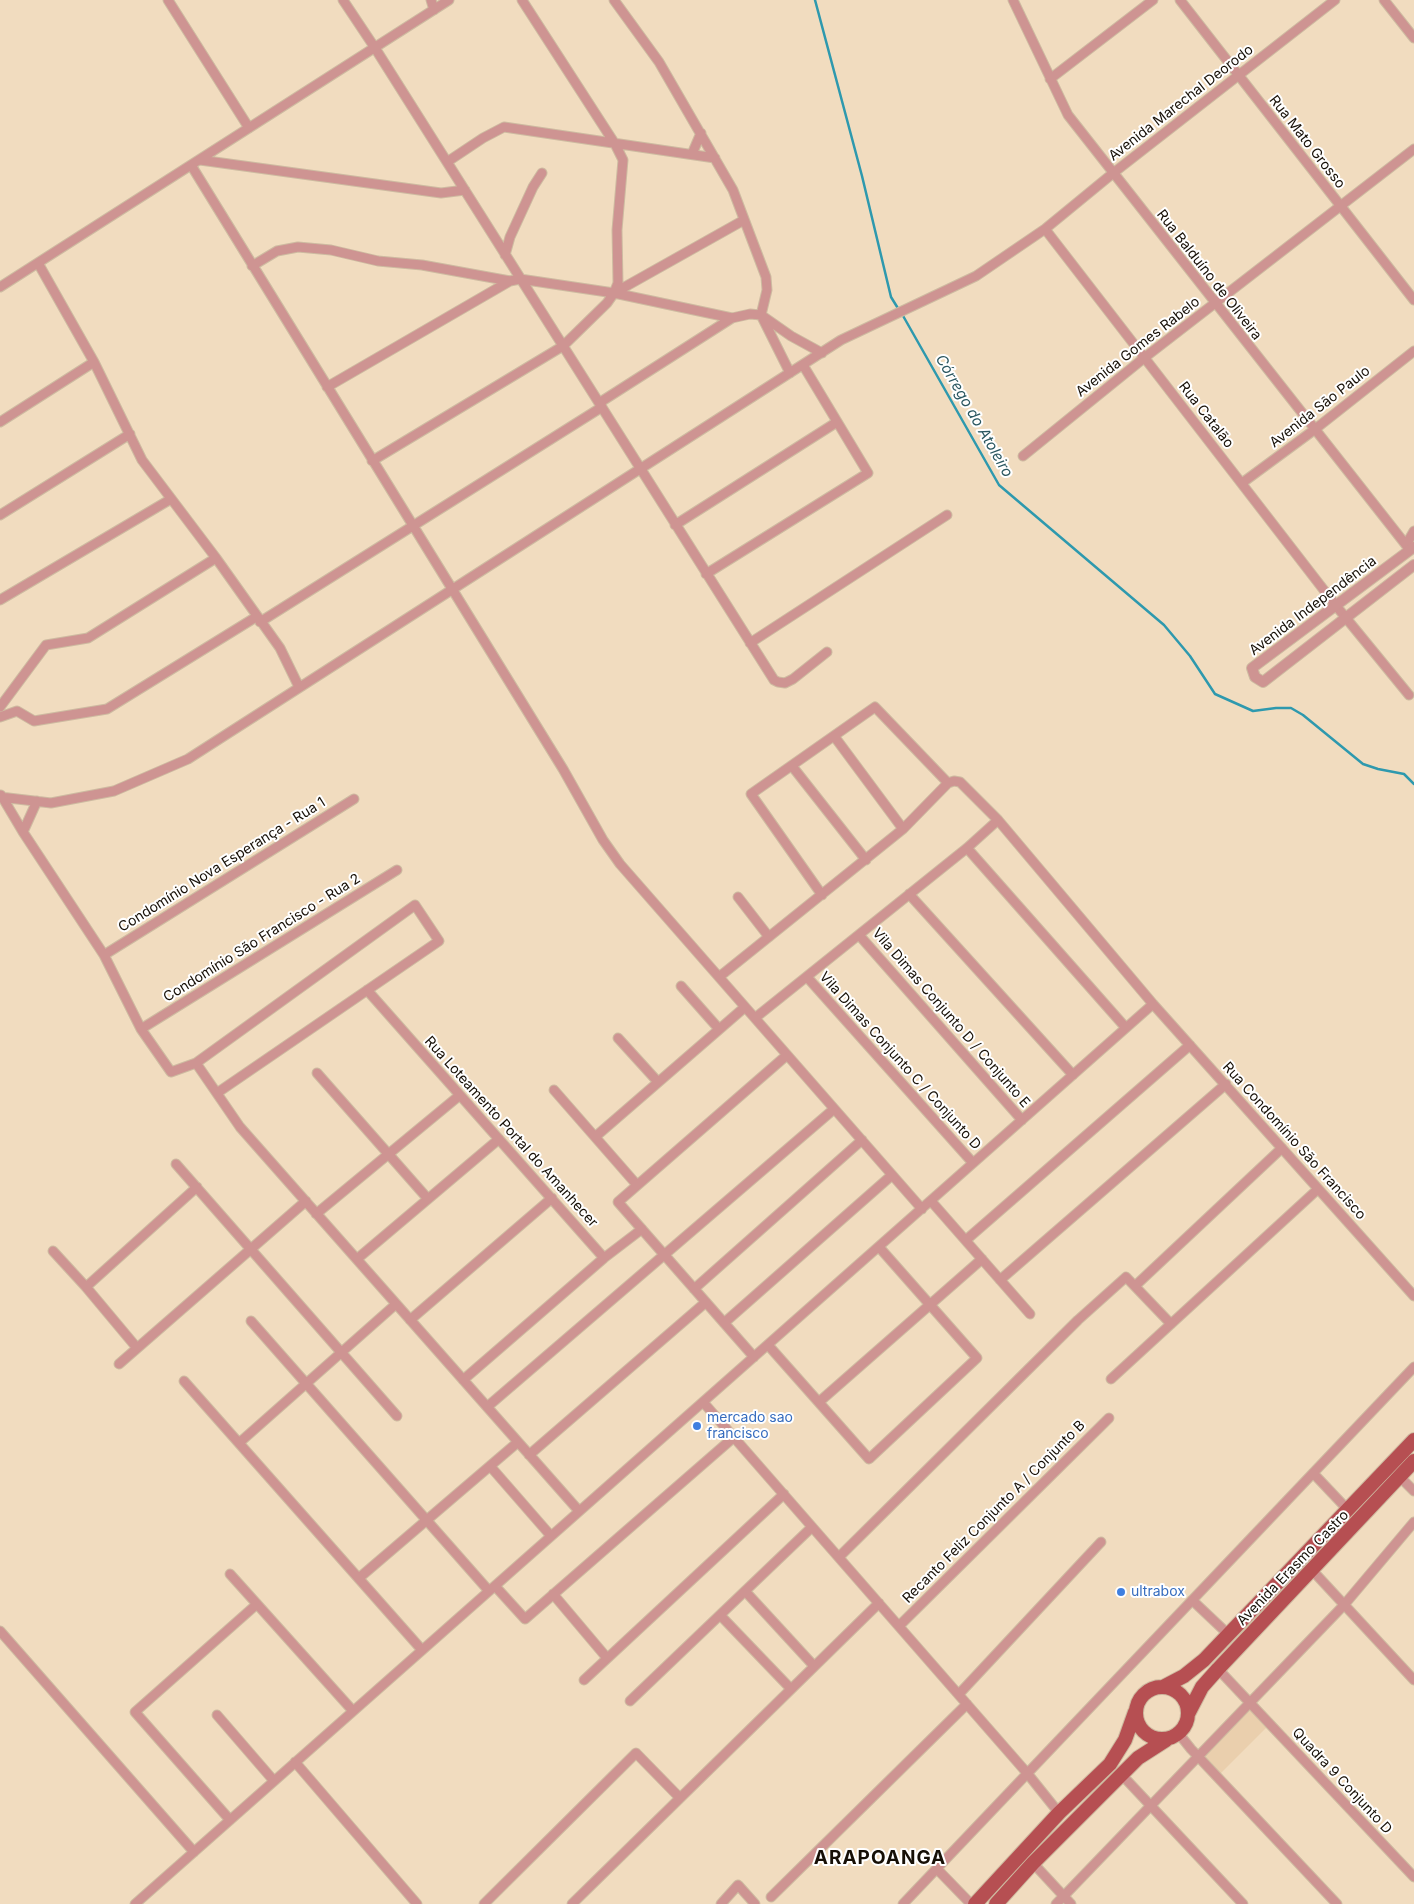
<!DOCTYPE html>
<meta charset="utf-8">
<style>
body{margin:0}
canvas{display:block;background:#f1dcbf}
</style>
<canvas width="1414" height="1904"></canvas>
<script>
const c = document.querySelector('canvas').getContext('2d');
c.lineJoin = 'round';
function fill(path, color) { c.fillStyle = color; c.fill(path, 'evenodd'); }
const shape = rows => new Path2D(rows.map(r => 'M' + r).join(''));
function trace(path, color, width, dash) { c.strokeStyle = color; c.lineWidth = width; c.lineCap = dash ? 'butt' : 'round'; c.setLineDash(dash || []); c.stroke(path); }
function write(font, color, halo, rows, align = 'center') {
  c.font = font + ' Inter,sans-serif'; c.lineWidth = 4; c.setLineDash([]); c.textBaseline = 'middle'; c.strokeStyle = halo; c.fillStyle = color; for (const [text, x, y, turn = 0] of rows) {
    c.save(); c.translate(x, y); c.rotate((+turn || 0) * Math.PI / 180); c.textAlign = isNaN(turn) ? turn : align; if (halo) c.strokeText(text, 0, 0); c.fillText(text, 0, 0); c.restore();
  }
}
fill(shape([
 [1247,1704,1270,1724,1217,1777,1198,1756]
]), '#eacfad');
trace(shape([
 [815,0,862,176,891,297,899,310],
 [902,314,999,485,1164,625,1190,656,1215,694,1253,711,1276,708,1291,708,1303,715,1363,764,1378,769,1404,774,1414,784]
]), '#2e99ae', 2.5);
const minor = shape([
 [168,0,249,128],
 [343,0,375,48,774,680,778,682,785,683,793,679,827,652],
 [431,0,434,10],
 [614,0,659,62,733,190,766,277,767,290,761,315,790,373],
 [1013,0,1068,115,1410,550],
 [1180,0,1414,300],
 [1384,0,1414,38],
 [1050,79,1153,0],
 [692,154,701,133],
 [200,160,441,193,465,190],
 [447,162,483,138,504,127,715,158],
 [191,165,563,769,603,840,620,864,922,1209],
 [1045,229,1337,607,1409,695],
 [505,255,510,237,533,187,542,173],
 [38,263,94,362,142,460,216,558,280,648,299,687],
 [252,266,277,251,298,247,331,250,378,261,422,265,510,281],
 [0,287,449,0],
 [614,293,744,220],
 [327,387,510,281,520,279,614,293,732,318,750,314,761,315,791,336,822,353],
 [599,403,732,318],
 [0,422,94,362],
 [1023,456,1144,358,1414,149],
 [372,461,563,346,607,303,614,293,618,283,617,230,623,160,615,144,522,0],
 [1242,483,1314,430,1414,351],
 [0,515,130,434],
 [675,525,837,422],
 [1406,545,1414,531],
 [706,574,868,473,803,365],
 [0,600,171,499],
 [260,622,602,407],
 [750,643,947,515],
 [0,707,46,645,88,638,216,558],
 [0,717,17,711,34,721,107,709,256,617],
 [834,736,903,829],
 [792,766,866,860],
 [1,795,23,832,104,955,141,1029,171,1072,196,1063,415,905,439,941,217,1093],
 [0,797,51,803,114,791,188,759,841,340,976,276,1045,229,1112,174,1335,0],
 [23,832,37,801],
 [967,848,1126,1028],
 [909,894,1073,1075],
 [822,895,751,794,875,707,948,783],
 [738,897,769,937],
 [859,935,1022,1120],
 [104,955,354,799],
 [719,977,903,829,948,783,954,781,960,782,998,820,1153,1004,1414,1296],
 [807,977,973,1163],
 [681,986,719,1029],
 [367,990,604,1258],
 [755,1018,967,848,998,820],
 [141,1029,397,870],
 [618,1038,658,1082],
 [196,1063,240,1127,579,1511],
 [317,1073,428,1199],
 [554,1090,637,1185],
 [595,1137,745,1007],
 [176,1164,397,1416],
 [931,1201,1030,1314],
 [316,1214,460,1095],
 [966,1240,1190,1045],
 [53,1251,86,1287,137,1348],
 [357,1259,499,1139],
 [1000,1280,1226,1084],
 [1135,1286,1282,1148],
 [86,1287,197,1187],
 [694,1289,862,1140],
 [410,1320,552,1198],
 [251,1321,489,1591],
 [724,1323,892,1175],
 [768,1345,869,1459,977,1358,879,1247],
 [754,1357,618,1202,787,1055],
 [119,1364,306,1201],
 [1111,1379,1318,1189],
 [463,1380,604,1258,642,1229],
 [184,1381,422,1650],
 [703,1402,1027,1773,1059,1813],
 [819,1402,982,1259],
 [487,1407,834,1109],
 [239,1443,396,1304],
 [529,1455,706,1302],
 [490,1466,551,1536],
 [1313,1473,1348,1510],
 [1399,1476,1414,1491],
 [839,1557,1078,1320,1126,1277,1171,1324],
 [1312,1570,1414,1680],
 [230,1574,353,1711],
 [359,1578,518,1442],
 [495,1586,525,1619,734,1437],
 [745,1591,814,1666],
 [553,1594,607,1658],
 [1192,1600,1229,1635],
 [720,1615,791,1689],
 [899,1626,1109,1418],
 [0,1631,194,1852],
 [1218,1669,1414,1877],
 [584,1680,784,1494],
 [959,1694,1101,1542],
 [630,1701,812,1527],
 [217,1715,274,1781],
 [1179,1734,1191,1749,1337,1904],
 [295,1762,417,1904],
 [1121,1774,1243,1904],
 [230,1820,135,1712,257,1604],
 [1033,1863,1071,1904],
 [937,1869,971,1904],
 [771,1897,967,1704],
 [135,1904,1153,1004],
 [484,1904,636,1753,680,1798],
 [572,1904,879,1603],
 [721,1904,738,1885,755,1904],
 [903,1904,1414,1367],
 [1056,1904,1344,1605,1414,1522]
]);
const tertiary = shape([
 [1414,547,1252,668,1255,677,1263,682,1414,565]
]);
const primary = shape([
 '1136 1713a26 26 0 1 1 52 0a26 26 0 1 1-52 0Z',
 [1163,1687,1184,1676,1204,1660,1414,1440],
 [1188,1714,1202,1687,1218,1669,1414,1461],
 [975,1904,1059,1813,1110,1764,1125,1740,1135,1712],
 [996,1904,1033,1863,1138,1758,1166,1740]
]);
trace(minor, '#cebba1', 11);
trace(tertiary, '#cebba1', 12);
trace(primary, '#cebba1', 16);
trace(minor, '#ce9492', 9);
trace(tertiary, '#ce9492', 10);
trace(primary, '#b64f52', 14);
for (const [x, y, r, color] of [
 [697,1426,5,"#3f7fe0"],
 [1121,1592,5,"#3f7fe0"]
]) { const dot = new Path2D(); dot.arc(x, y, r, 0, 2 * Math.PI); c.fillStyle = color; c.fill(dot); trace(dot, '#fff', 2); }
write('14px', '#160f06', '#fff', [
 ["Avenida Marechal Deorodo",1181,103,-38],
 ["Rua Mato Grosso",1307,142,52],
 ["Rua Balduíno de Oliveira",1209,275,52],
 ["Avenida Gomes Rabelo",1138,347,-38],
 ["Avenida São Paulo",1320,407,-38],
 ["Rua Catalão",1206,415,52],
 ["Avenida Independência",1313,606,-37],
 ["Condomínio Nova Esperança - Rua 1",222,865,-32],
 ["Condomínio São Francisco - Rua 2",262,938,-32],
 ["Vila Dimas Conjunto D / Conjunto E",951,1018,49],
 ["Vila Dimas Conjunto C / Conjunto D",900,1061,48],
 ["Rua Loteamento Portal do Amanhecer",511,1132,48],
 ["Rua Condomínio São Francisco",1294,1141,48],
 ["Recanto Feliz Conjunto A / Conjunto B",994,1512,-45],
 ["Avenida Erasmo Castro",1293,1568,-46],
 ["Quadra 9 Conjunto D",1342,1781,47]
]);
write('14px', '#366cbe', '#fff', [
 ["mercado sao",707,1418],
 ["francisco",707,1434],
 ["ultrabox",1131,1592]
], 'left');
write('italic 15px', '#2b5760', '#fff', [
 ["Córrego do Atoleiro",974,416,60]
]);
c.letterSpacing = '1px';
write('bold 19px', '#160f06', '#fff', [
 ["ARAPOANGA",880,1858]
]);
c.letterSpacing = '0px';
</script>
